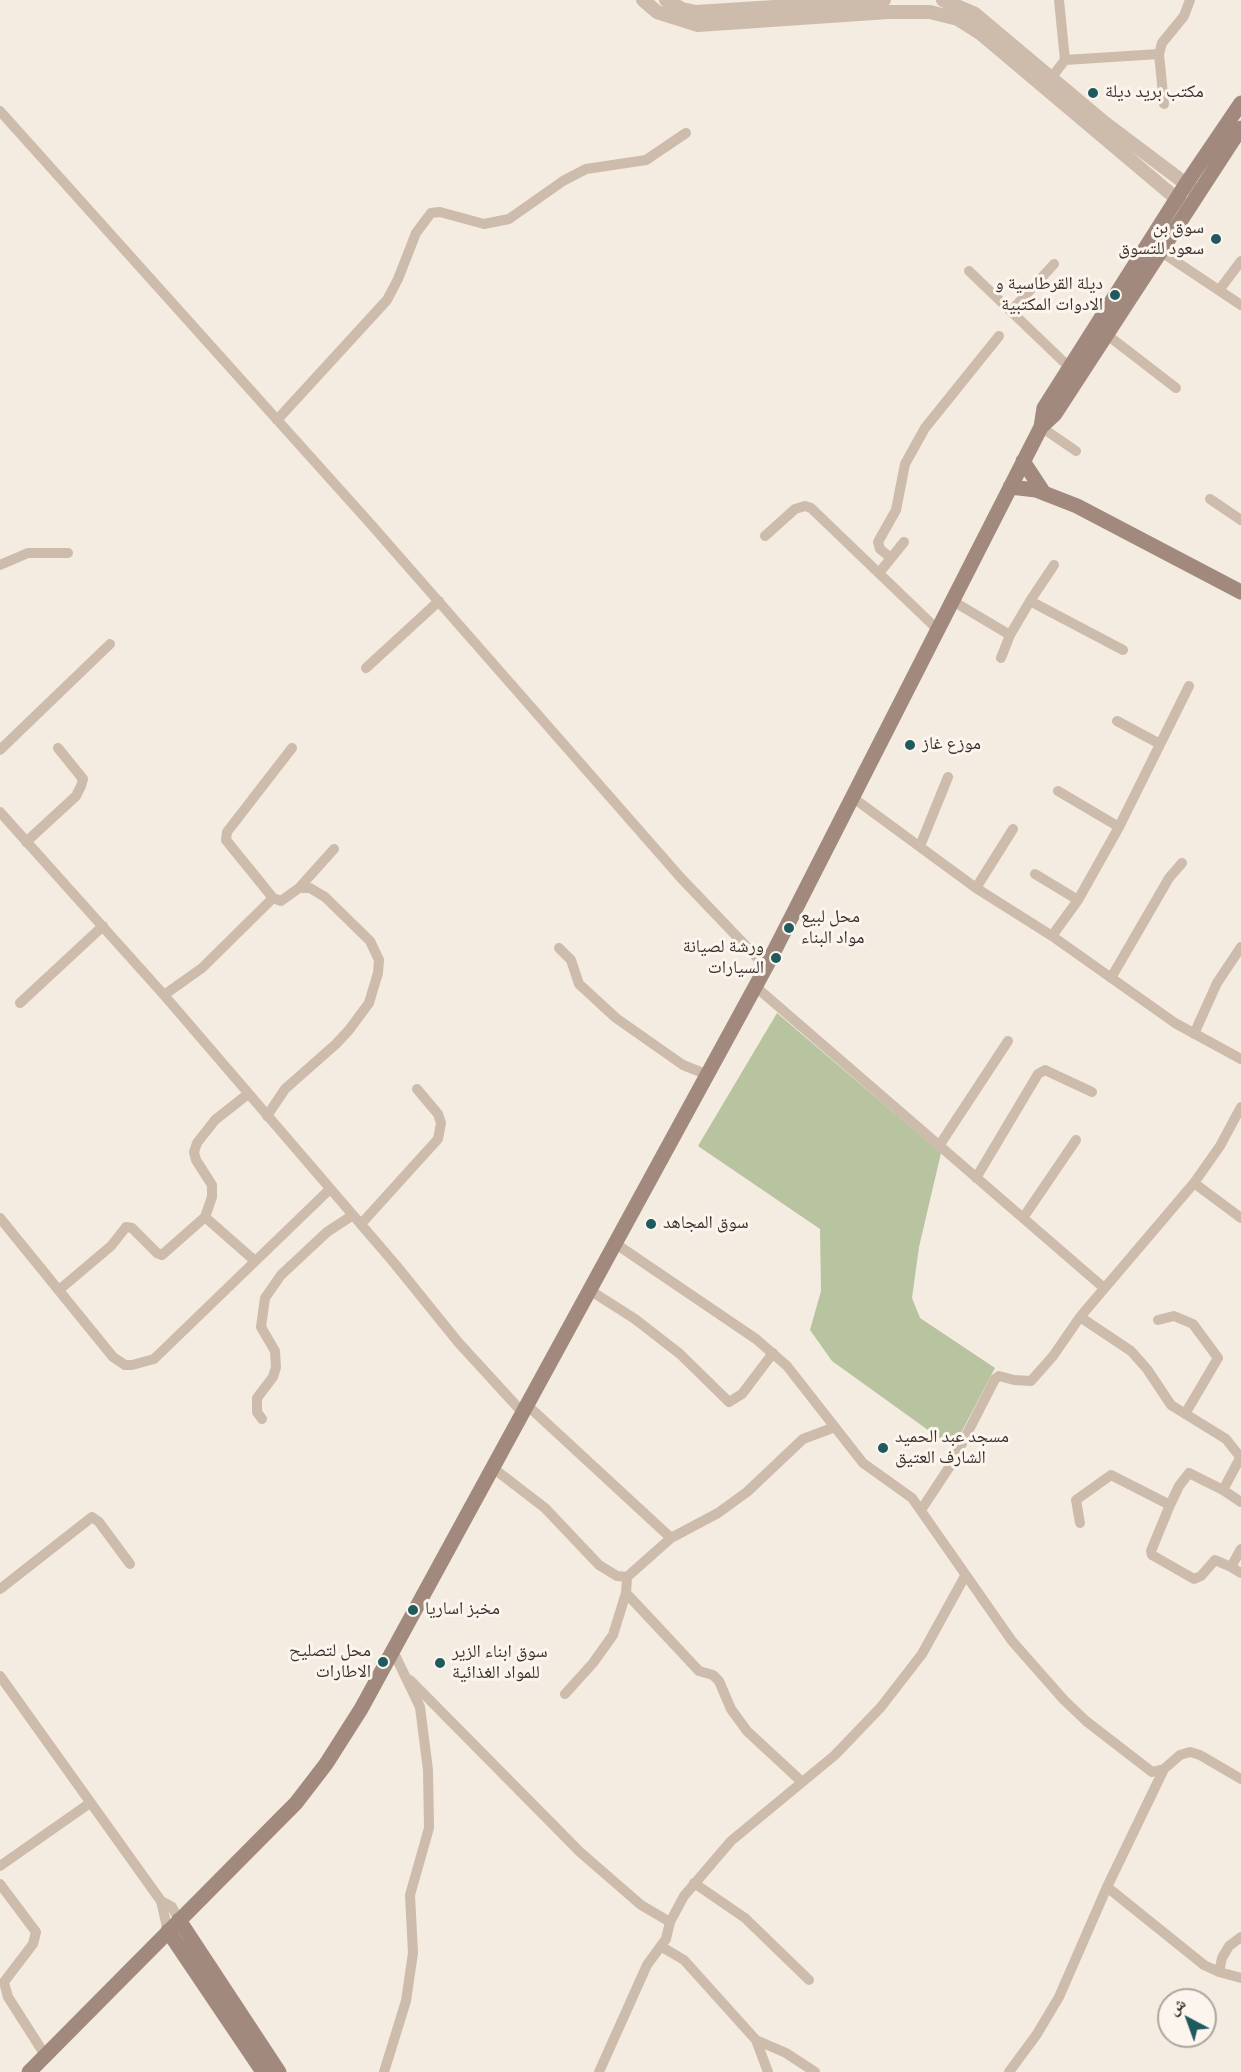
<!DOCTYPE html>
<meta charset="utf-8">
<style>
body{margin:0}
#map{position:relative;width:1241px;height:2072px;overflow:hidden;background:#f4ebe1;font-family:"Titillium Web","Noto Naskh Arabic",sans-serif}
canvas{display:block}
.north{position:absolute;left:1157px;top:1988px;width:60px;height:60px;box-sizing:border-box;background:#fbf5ee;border:2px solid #aea6a0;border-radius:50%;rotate:319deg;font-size:16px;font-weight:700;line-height:24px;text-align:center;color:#3b302b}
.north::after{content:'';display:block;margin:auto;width:21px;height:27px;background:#1f5a5e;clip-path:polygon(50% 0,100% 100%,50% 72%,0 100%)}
</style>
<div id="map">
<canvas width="1241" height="2072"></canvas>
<div class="north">ش</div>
</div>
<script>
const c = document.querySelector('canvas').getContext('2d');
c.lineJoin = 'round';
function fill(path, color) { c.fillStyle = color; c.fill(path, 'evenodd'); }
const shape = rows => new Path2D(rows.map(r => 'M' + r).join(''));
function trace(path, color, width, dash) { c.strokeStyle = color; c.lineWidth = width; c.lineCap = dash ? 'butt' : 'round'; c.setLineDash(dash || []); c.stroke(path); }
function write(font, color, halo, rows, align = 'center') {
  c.font = font + ' "Titillium Web","Noto Naskh Arabic",sans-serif'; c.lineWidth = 6; c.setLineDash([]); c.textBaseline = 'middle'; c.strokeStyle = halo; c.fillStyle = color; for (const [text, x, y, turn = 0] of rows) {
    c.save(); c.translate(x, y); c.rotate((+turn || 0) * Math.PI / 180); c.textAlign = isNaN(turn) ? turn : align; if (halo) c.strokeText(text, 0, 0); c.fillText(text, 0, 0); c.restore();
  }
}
fill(shape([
 [777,1013,941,1153,919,1247,912,1298,920,1318,995,1368,953,1448,832,1361,810,1330,821,1291,820,1229,698,1146]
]), '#b8c4a0');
trace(shape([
 [1059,0,1065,60],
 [1159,54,1162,43,1184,16,1190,0],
 [1048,82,1065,60,1159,54,1164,104],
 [0,111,368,521,681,878,766,967],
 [1160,251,1241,305],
 [969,271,1069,367],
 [1220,289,1241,261],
 [1012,310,1054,264],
 [1106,334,1176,388],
 [277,420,387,300,398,279,416,233,431,213,440,212,484,224,509,219,563,181,586,169,646,160,686,133],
 [1041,427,1076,451],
 [1210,499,1241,520],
 [765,536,795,509,805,506,811,508,937,629],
 [891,558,880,549,878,542,896,510,905,464,925,428,999,336],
 [0,565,28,553,68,553],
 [879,573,904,542],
 [951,600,1010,635,1030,601,1123,650],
 [1030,601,1054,565],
 [1001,658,1010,635],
 [366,668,439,601],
 [1117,721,1160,744],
 [292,748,227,832,226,840,273,898,281,901,299,888,334,849],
 [0,750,110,644],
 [1058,791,1119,827],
 [852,797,976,888,1052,936,1175,1023,1241,1059],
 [0,812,164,995,395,1264,458,1342,523,1413],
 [26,842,76,796,81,786,83,779,58,748],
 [920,846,948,777],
 [1035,874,1078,900],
 [976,888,1013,829],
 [1052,936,1078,900,1119,827,1189,686],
 [559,948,571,960,579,984,616,1018,683,1065,708,1075],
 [1111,978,1169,878,1182,863],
 [756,987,1104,1288],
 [164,995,202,968,273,898],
 [20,1003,103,926],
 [1194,1034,1217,983,1241,947],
 [267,1116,285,1089,336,1044,349,1030,369,1003,378,973,379,960,370,941,325,897,310,888,299,888],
 [939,1146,1008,1041],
 [976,1178,1038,1074,1045,1070,1092,1092],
 [1194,1183,1241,1218],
 [205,1217,255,1261],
 [0,1218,113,1357,125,1365,132,1365,154,1359,330,1189],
 [1023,1218,1076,1140],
 [361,1224,438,1139,441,1123,438,1114,417,1089],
 [616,1244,756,1339,787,1366,863,1463,912,1498,1012,1641,1064,1700,1086,1721,1152,1772,1164,1769,1180,1755,1190,1752,1200,1755,1241,1779],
 [59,1290,111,1246,126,1227,132,1228,157,1253,162,1255,205,1217,212,1197,212,1185,196,1160,194,1152,197,1143,215,1120,248,1094],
 [591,1291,635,1319,680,1354,729,1402,742,1394,773,1353],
 [1080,1317,1131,1351,1147,1369,1171,1405,1226,1439,1241,1458],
 [1158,1320,1174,1316,1193,1324,1218,1358,1185,1414],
 [527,1405,671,1538],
 [262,1419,257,1412,257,1398,273,1377,276,1367,275,1351,261,1327,265,1298,281,1275,327,1232,353,1215],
 [1240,1458,1223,1490,1241,1502],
 [493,1468,545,1508,599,1565,617,1576,627,1577,671,1538,718,1513,747,1492,803,1439,835,1427],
 [1170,1505,1179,1486,1189,1473,1223,1490],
 [921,1510,952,1463,995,1379,999,1376,1014,1380,1031,1381,1053,1356,1080,1317,1194,1183,1220,1146,1241,1107],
 [1080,1523,1076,1500,1111,1475,1170,1505,1151,1551,1152,1555,1194,1579,1201,1576,1215,1560,1231,1567],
 [1241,1549,1231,1567,1241,1573],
 [627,1577,626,1593,699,1671,713,1675,719,1681,731,1709,747,1731,802,1782],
 [0,1589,92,1517,99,1522,130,1564],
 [0,1676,161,1901,172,1907,179,1920],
 [410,1680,580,1852,641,1905,670,1922],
 [565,1694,593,1663,613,1635,626,1593],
 [0,1866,90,1803],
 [694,1883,745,1918,809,1980],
 [0,1884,36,1932,33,1944,4,1982,8,1997,45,2055],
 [1107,1887,1204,1965,1219,1972],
 [161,1901,168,1931],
 [1241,1937,1229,1946,1222,1958,1219,1972,1241,1978],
 [662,1947,684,1960,756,2040,786,2053,815,2072],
 [756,2040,768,2072],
 [384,2072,406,2001,413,1953,410,1895,429,1828,428,1770,420,1707,393,1651],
 [599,2072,647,1965,666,1939,670,1922,684,1896,731,1841,835,1755,881,1707,922,1654,965,1576],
 [1009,2072,1037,2034,1059,1997,1107,1887,1164,1769]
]), '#cdbbac', 10);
trace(shape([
 [643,0,657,12,698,25,888,12,930,12,958,19,980,33,1184,205],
 [666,0,682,9,696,12,884,0],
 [943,0,975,14,1105,123,1194,190]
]), '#cdbbac', 14);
trace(shape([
 [1041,427,1055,414,1241,128],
 [1023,461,1044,493],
 [1010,487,1036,490,1077,506,1241,592],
 [179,1920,279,2072],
 [168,1931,263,2072],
 [29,2072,296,1803,326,1764,361,1709,766,967,1041,427,1044,408,1186,184,1241,103]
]), '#a18a7d', 15);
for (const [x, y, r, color] of [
 [1093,93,6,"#1f5a5e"],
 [1216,239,6,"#1f5a5e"],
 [1115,295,6,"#1f5a5e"],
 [910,745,6,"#1f5a5e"],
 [789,928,6,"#1f5a5e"],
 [776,958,6,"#1f5a5e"],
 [651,1224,6,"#1f5a5e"],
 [883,1448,6,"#1f5a5e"],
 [413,1610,6,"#1f5a5e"],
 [383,1662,6,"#1f5a5e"],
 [440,1663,6,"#1f5a5e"]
]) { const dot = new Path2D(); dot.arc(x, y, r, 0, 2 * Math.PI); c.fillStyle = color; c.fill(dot); trace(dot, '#fbf5ee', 2); }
write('18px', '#3b302b', '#fbf5ee', [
 ["مكتب بريد ديلة",1105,93],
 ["سوق بن",1204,229,"right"],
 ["سعود للتسوق",1204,250,"right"],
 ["ديلة القرطاسية و",1103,285,"right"],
 ["الادوات المكتبية",1103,306,"right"],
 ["موزع غاز",922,745],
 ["محل لبيع",801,918],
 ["مواد البناء",801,939],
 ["ورشة لصيانة",764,948,"right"],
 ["السيارات",764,969,"right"],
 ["سوق المجاهد",663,1224],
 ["مسجد عبد الحميد",895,1438],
 ["الشارف العتيق",895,1459],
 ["مخبز اساريا",425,1610],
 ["محل لتصليح",371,1652,"right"],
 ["الاطارات",371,1673,"right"],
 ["سوق ابناء الزير",452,1653],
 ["للمواد الغذائية",452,1674]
], 'left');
</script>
